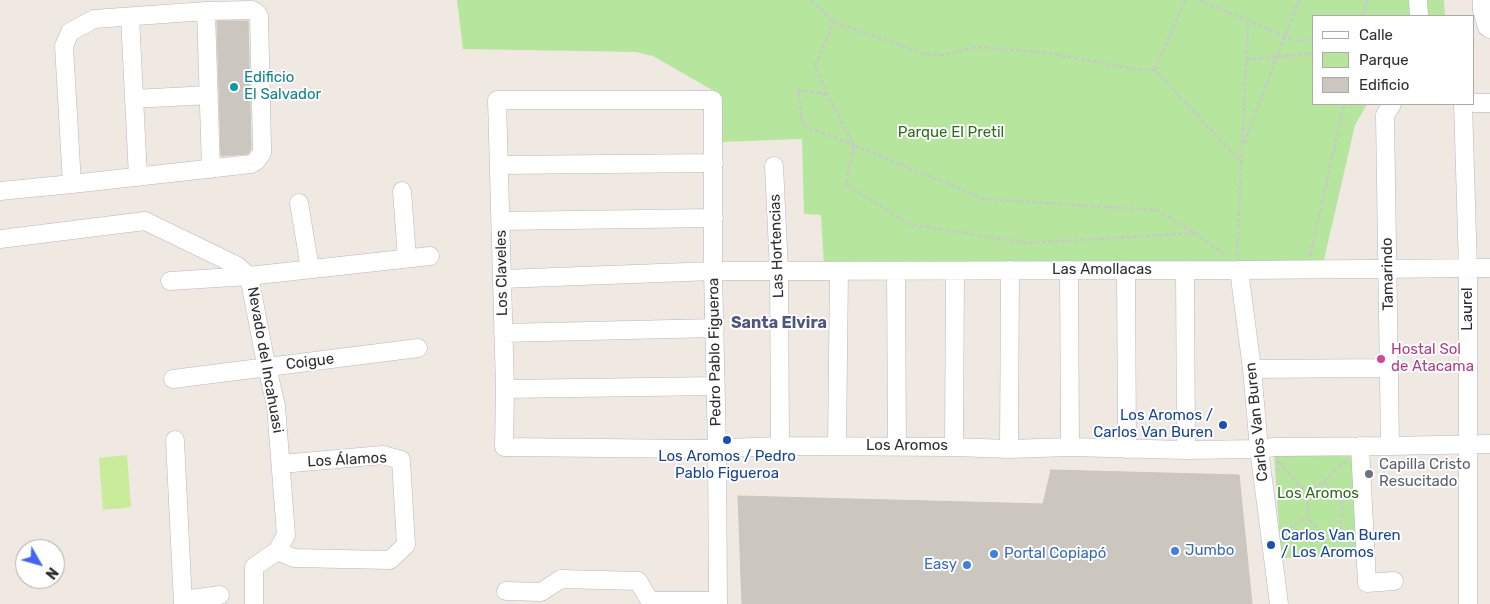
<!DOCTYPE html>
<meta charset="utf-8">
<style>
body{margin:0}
#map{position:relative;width:1490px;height:604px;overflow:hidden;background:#efe9e1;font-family:Rubik,sans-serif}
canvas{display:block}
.legend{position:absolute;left:1312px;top:15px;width:162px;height:90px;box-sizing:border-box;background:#fff;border:1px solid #ababab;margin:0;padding:6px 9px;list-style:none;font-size:15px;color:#2e2e2e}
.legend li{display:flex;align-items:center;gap:10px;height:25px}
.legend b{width:25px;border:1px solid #ababab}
.north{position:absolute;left:15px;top:539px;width:50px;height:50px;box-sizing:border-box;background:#fff;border:1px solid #ababab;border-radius:50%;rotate:128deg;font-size:14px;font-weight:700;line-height:20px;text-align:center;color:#2e2e2e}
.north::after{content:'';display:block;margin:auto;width:18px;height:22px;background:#4264fb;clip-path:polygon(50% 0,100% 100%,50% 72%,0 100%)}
</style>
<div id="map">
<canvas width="1490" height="604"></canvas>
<ul class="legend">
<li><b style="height:6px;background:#fff"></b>Calle</li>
<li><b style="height:14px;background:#b6e59e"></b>Parque</li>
<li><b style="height:14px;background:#cbc7bf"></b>Edificio</li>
</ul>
<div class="north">N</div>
</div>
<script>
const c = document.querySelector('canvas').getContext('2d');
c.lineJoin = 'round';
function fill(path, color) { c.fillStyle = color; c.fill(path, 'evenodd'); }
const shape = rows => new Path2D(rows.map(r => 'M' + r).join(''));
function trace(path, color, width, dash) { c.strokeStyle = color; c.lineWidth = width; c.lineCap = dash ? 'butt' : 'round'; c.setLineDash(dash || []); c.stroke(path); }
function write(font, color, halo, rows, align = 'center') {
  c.font = font + ' Rubik,sans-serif'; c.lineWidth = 4; c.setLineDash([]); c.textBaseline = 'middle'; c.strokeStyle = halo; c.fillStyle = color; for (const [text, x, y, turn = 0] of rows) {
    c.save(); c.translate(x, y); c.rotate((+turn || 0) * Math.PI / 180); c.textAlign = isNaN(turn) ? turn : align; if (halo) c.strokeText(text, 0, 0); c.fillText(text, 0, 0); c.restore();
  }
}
fill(shape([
 [457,0,1444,0,1445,16,1314,16,1314,104,1367,104,1355,125,1323,264,824,266,821,215,804,214,802,139,719,142,714,91,653,56,636,52,463,49],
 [1358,451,1362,556,1281,558,1274,454]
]), '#b6e59e');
fill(shape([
 [127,455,131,507,103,510,99,458]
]), '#c9ec9a');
const building = shape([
 [217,21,248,21,251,149,248,154,221,156,217,21],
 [1051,470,1239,475,1252,604,742,604,738,496,1043,504,1051,470]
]);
fill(building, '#cbc7bf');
trace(building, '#cbc5ba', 1);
const minor = shape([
 [1418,0,1419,16],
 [1482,0,1482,10,1487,27,1490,29],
 [206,11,211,169],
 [130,17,138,177],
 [134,99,209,95],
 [1474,103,1490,103],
 [1463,104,1468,268,1468,604],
 [499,165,714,163],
 [774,166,779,271,780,446],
 [0,191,72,184,251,164,256,161,262,153,262,147,259,16,256,12,252,10,206,11,94,19,70,32,64,46,72,184],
 [402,191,407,258],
 [299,203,310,269],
 [500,221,714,218],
 [0,239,145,221,236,265,249,276,264,354,276,406,286,535,277,551,254,567,254,604],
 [1069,270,1070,447],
 [1126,270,1127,449],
 [1185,270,1186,450],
 [1239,270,1252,369,1259,449,1279,604],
 [896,271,897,446],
 [502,279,713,271,1239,270,1490,268],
 [170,281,249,276,430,256],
 [503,333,715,328],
 [1252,369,1388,368],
 [173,379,418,348],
 [505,389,716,386],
 [175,440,183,604],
 [837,446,839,271],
 [1360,446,1367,583,1394,581],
 [1390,446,1385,115,1392,104],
 [954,447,955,271],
 [1009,449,1010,270],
 [277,551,294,558,390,560,406,545,401,460,383,455,281,464],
 [506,591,541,592,561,579,638,581,650,601,718,601],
 [183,600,220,595],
 [718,604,717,449,713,271,713,100,497,100,505,389,504,447,699,449,717,449,730,448,780,446,954,447,1009,449,1070,447,1186,450,1259,449,1275,447,1390,446,1490,444]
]);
trace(minor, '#b4b7c1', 19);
trace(shape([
 [811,0,834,22,925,54,943,55,975,47,990,48,1050,53,1134,69,1155,70,1242,163],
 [1198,0,1297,41,1314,39],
 [1363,16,1367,0],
 [1246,60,1314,53],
 [1155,70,1185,0],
 [827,94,798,90,803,125,854,145,827,94,815,66,834,22],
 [1244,143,1299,0],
 [1195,233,1027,243,909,224,846,184,854,145,984,199,1156,210,1195,233,1226,255],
 [1237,255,1248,21],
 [1310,256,1344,104],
 [1278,461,1278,473],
 [1279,462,1308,495,1346,461],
 [1308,495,1307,517,1325,537,1340,529,1343,504,1323,481],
 [1284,531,1307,517]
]), '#c9c9c9', 2.5, [4, 2.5]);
trace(minor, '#fff', 18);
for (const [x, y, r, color] of [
 [234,87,5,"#0f9aa8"],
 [1381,359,5,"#d1479c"],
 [1223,425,5,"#1a4fb4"],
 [727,440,5,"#1a4fb4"],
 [1369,474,5,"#6b7280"],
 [1271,545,5,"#1a4fb4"],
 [1175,551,5,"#3f7fe0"],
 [994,554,5,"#3f7fe0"],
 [967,565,5,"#3f7fe0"]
]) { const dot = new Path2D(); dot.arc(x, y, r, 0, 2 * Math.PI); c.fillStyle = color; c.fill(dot); trace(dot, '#fff', 2); }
write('15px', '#0d838f', '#fff', [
 ["Edificio",244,78],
 ["El Salvador",244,95]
], 'left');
write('15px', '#2c6e1b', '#fff', [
 ["Parque El Pretil",951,133],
 ["Los Aromos",1318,494]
]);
write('15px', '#2e2e2e', '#fff', [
 ["Las Hortencias",777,246,-92],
 ["Las Amollacas",1102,270],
 ["Los Claveles",502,273,-91],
 ["Tamarindo",1388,274,-91],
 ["Laurel",1468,309,-90],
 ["Pedro Pablo Figueroa",715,352,-91],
 ["Nevado del Incahuasi",265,360,80],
 ["Coigue",310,362,-7],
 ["Carlos Van Buren",1257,422,-96],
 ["Los Aromos",907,446],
 ["Los Álamos",347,460,-3]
]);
write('15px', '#b23c85', '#fff', [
 ["Hostal Sol",1391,350],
 ["de Atacama",1391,367]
], 'left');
write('15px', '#164399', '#fff', [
 ["Los Aromos /",1213,416],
 ["Carlos Van Buren",1213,433],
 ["Los Aromos / Pedro",727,457,"center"],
 ["Pablo Figueroa",727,474,"center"],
 ["Carlos Van Buren",1281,536,"left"],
 ["/ Los Aromos",1281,553,"left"]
], 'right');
write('15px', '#5b616d', '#fff', [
 ["Capilla Cristo",1379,465],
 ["Resucitado",1379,482]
], 'left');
write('15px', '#366cbe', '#fff', [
 ["Jumbo",1185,551],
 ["Portal Copiapó",1004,554],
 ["Easy",957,565,"right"]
], 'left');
write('bold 16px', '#4d5680', '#fff', [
 ["Santa Elvira",779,323]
]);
</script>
